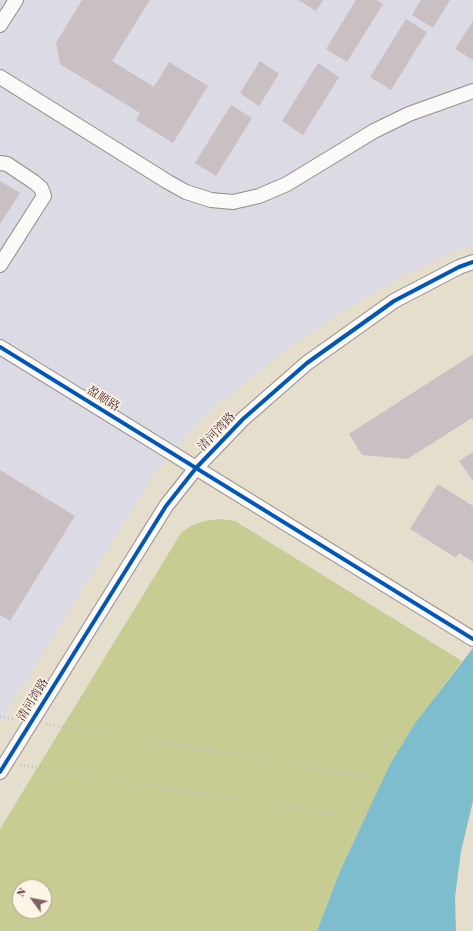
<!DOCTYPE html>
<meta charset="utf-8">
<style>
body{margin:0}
#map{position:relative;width:473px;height:931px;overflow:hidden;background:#e5decd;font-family:"Old Standard TT",serif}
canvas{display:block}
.north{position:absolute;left:12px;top:879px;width:40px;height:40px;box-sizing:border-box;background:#fcf5e5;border:1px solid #b59f9b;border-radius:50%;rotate:302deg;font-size:11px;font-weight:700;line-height:16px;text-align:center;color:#4a1f2b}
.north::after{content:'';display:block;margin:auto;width:14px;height:18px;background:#806264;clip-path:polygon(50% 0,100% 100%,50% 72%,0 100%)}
</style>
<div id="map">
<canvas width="473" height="931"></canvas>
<div class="north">N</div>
</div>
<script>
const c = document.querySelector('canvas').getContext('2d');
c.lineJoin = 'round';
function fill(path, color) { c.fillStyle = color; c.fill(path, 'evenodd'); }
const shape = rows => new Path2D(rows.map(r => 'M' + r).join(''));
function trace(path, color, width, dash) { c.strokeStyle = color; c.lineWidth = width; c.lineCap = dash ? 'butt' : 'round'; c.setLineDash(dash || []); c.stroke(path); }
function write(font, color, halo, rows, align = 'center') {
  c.font = font + ' "Old Standard TT","Noto Serif SC",serif'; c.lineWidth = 3; c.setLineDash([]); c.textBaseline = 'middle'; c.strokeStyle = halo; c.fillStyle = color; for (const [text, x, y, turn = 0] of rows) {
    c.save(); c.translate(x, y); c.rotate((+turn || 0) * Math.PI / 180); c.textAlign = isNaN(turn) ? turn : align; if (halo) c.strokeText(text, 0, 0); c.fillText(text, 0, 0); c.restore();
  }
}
fill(shape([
 [0,0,473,0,473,244,462,248,407,274,344,310,289,348,216,405,189,433,157,469,0,722]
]), '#dcdbe5');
fill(shape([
 [221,519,235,521,462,661,415,723,390,764,340,871,317,931,0,931,0,829,181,533,192,525,205,521],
 [20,887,44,887,44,911,20,911]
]), '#c6cc92');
fill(shape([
 [473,648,473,801,461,851,455,897,456,931,317,931,340,871,390,764,415,723]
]), '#7dbdce');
fill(shape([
 [82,0,150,0,112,61,154,87,169,62,208,86,173,143,136,120,140,113,60,64,56,43],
 [298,0,323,0,316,11],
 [356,0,376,0,383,4,347,62,326,49],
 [421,0,450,0,433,28,412,15],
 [406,19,427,32,391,90,370,77],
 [473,21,473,60,455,49],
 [260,61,279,74,259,106,240,93],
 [318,63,339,77,303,135,282,121],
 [231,105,252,118,216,176,195,163],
 [0,181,20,193,0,224],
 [473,354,473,420,472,418,407,459,362,455,349,434],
 [473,452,473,481,459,461],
 [0,470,75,516,10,621,0,615],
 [438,484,473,506,473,562,459,553,456,558,410,529]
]), '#cabfc2');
const minor = shape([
 [0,25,16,0],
 [0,77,168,182,186,192,211,200,233,202,259,196,287,184,374,131,409,114,473,91],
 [0,163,7,164,34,182,41,188,44,196,0,265],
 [0,347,473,639],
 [0,772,166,506,196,468,243,419,307,363,394,301,459,267,473,262]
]);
trace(minor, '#968c86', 16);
trace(shape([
 [0,717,17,719],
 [46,724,359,775],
 [20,765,340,815]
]), '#c2bcba', 2.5, [1, 3]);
trace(minor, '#fbfaf8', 14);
trace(shape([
 [0,347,473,639],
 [0,772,166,506,196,468,243,419,307,363,394,301,459,267,473,262]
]), '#0057b8', 4);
write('12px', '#4a1f2b', '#fcf5e5', [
 ["盈顺路",103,399,32],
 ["清河湾路",217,432,-46],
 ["清河湾路",33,700,-58]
]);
</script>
